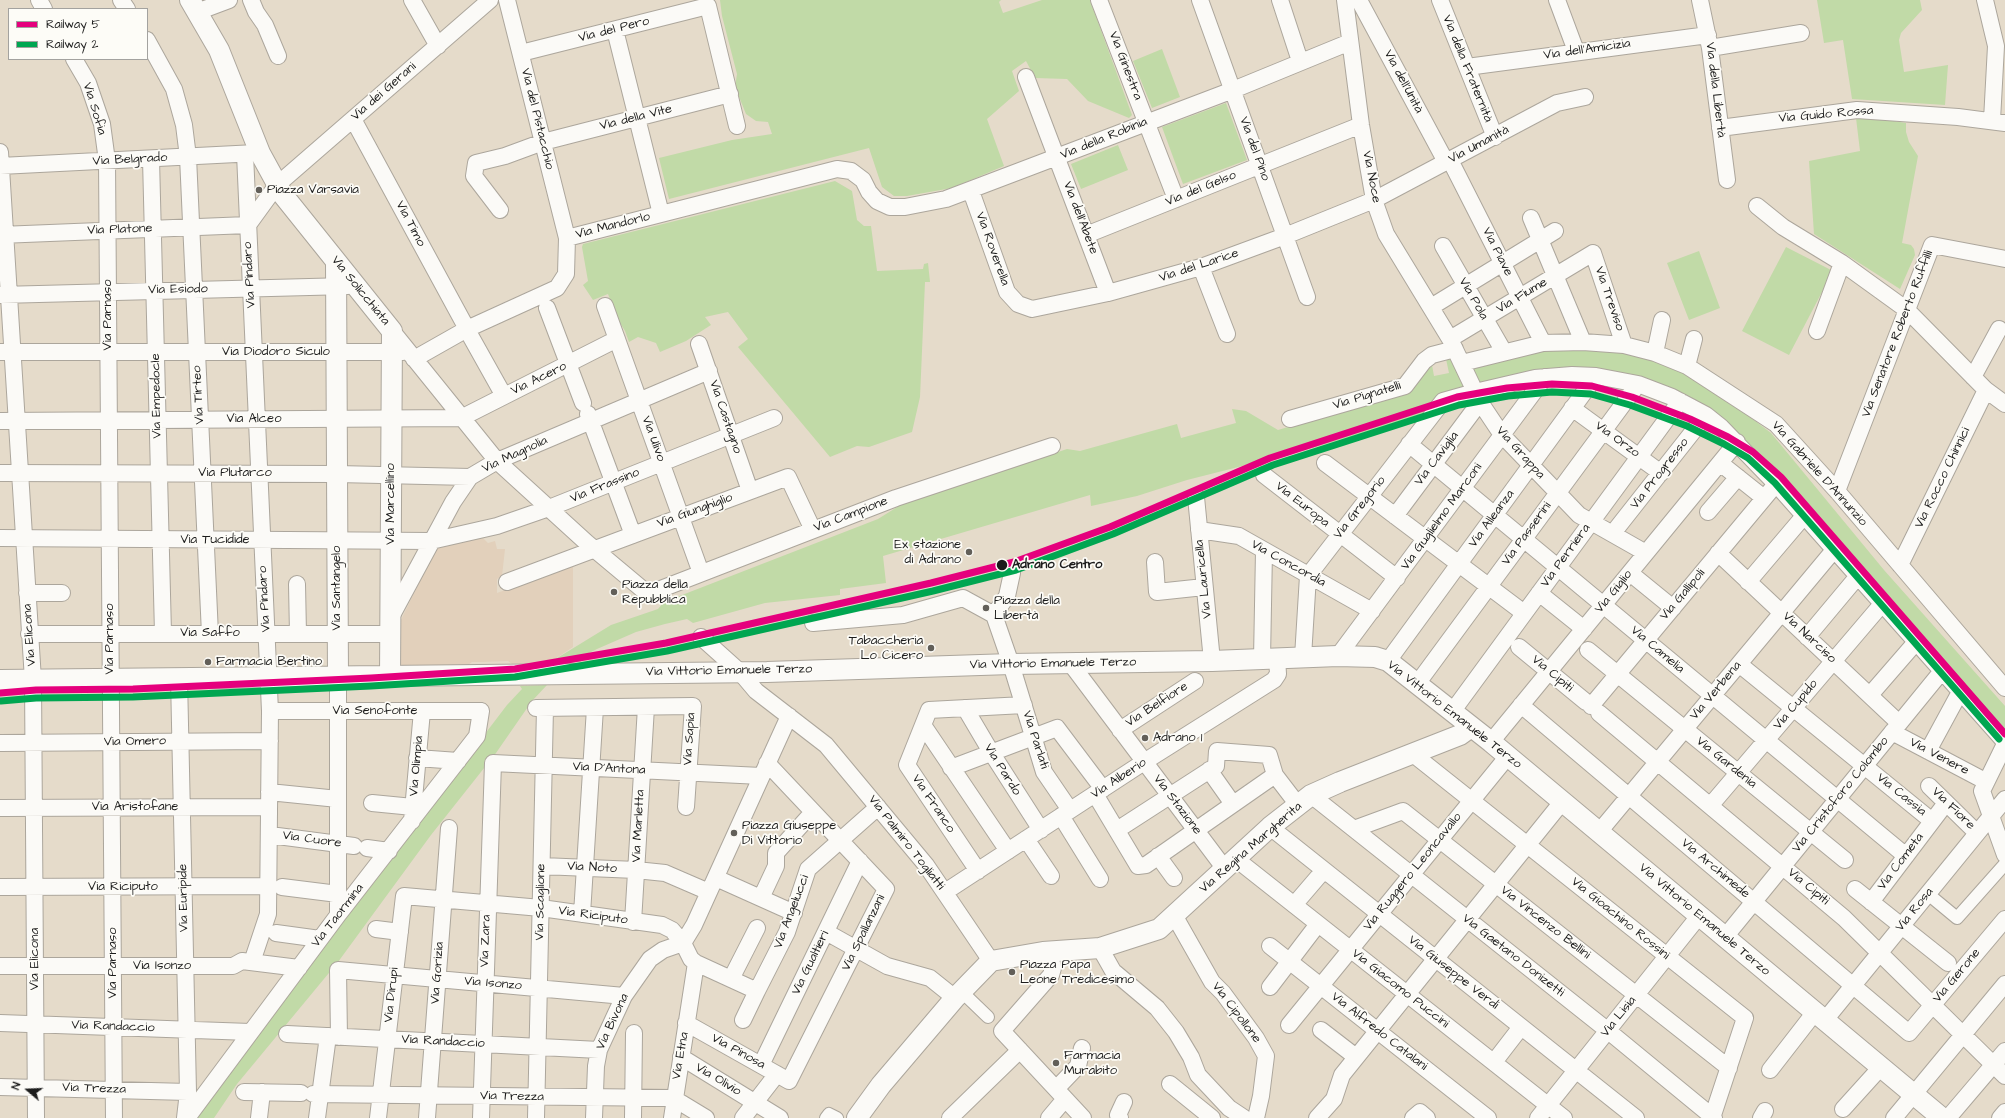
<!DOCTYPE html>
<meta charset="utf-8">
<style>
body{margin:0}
#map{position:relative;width:2005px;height:1118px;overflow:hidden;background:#e5dbca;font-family:"Architects Daughter",sans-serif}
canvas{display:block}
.legend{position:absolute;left:8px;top:8px;width:140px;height:52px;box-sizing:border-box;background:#fdfcf7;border:1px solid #a3a29f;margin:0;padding:5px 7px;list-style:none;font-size:12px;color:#1c1c1c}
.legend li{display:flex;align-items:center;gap:8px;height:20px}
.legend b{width:20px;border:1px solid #a3a29f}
.north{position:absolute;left:8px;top:1070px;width:40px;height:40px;-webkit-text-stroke:3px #fdfcf7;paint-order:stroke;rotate:289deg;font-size:11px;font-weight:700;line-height:16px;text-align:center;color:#1c1c1c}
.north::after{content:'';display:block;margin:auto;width:14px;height:18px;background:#1c1c1c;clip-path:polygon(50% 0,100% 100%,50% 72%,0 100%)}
</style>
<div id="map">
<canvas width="2005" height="1118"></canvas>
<ul class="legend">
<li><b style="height:5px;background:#e5007d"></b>Railway 5</li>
<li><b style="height:5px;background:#00a651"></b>Railway 2</li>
</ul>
<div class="north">N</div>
</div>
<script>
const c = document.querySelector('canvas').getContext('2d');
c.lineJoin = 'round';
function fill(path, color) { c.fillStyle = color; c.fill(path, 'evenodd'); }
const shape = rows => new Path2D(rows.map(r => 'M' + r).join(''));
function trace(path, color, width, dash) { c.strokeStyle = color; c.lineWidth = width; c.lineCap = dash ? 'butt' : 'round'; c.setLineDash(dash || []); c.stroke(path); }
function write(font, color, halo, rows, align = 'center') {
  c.font = font + ' "Architects Daughter",sans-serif'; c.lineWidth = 3.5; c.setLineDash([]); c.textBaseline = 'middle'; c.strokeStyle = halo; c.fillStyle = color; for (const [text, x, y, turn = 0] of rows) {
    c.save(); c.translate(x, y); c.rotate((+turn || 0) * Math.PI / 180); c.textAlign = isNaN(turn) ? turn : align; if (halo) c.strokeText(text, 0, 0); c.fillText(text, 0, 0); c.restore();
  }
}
fill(shape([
 [483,538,488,543,495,541,497,549,505,549,502,576,497,579,497,593,573,565,573,647,549,663,512,664,508,661,482,662,472,662,468,665,398,666,398,626,437,546]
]), '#e2d0bb');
fill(shape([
 [720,0,1001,0,999,2,1003,13,1042,0,1090,0,1132,115,1129,118,1088,101,1067,79,1035,78,1026,61,1012,71,1019,91,987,119,1004,166,952,188,907,196,894,196,882,187,869,148,669,199,659,158,732,140,772,134,768,122,756,121,746,114,735,87,737,74,722,16],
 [1817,0,1920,0,1922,10,1901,33,1899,40,1904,72,1948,65,1945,105,1852,99,1843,40,1824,43],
 [1162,49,1180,97,1152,108,1133,61],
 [1226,103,1247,160,1183,184,1162,127],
 [1863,116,1906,123,1906,132,1909,142,1918,156,1902,243,1911,245,1914,249,1915,255,1900,289,1814,234,1809,161,1860,151,1856,118],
 [1118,145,1128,170,1081,189,1071,164],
 [835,181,852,191,857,220,864,226,871,226,877,271,923,269,924,264,928,263,930,282,925,282,920,397,912,432,869,447,857,446,830,457,738,347,748,339,728,312,705,317,711,325,686,341,660,352,656,343,638,337,629,342,625,331,617,318,608,294,593,300,583,285,588,281,582,247,583,244],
 [1786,247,1833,271,1789,355,1742,331],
 [1699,251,1720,308,1689,320,1667,263],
 [1559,349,1608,349,1655,360,1676,369,1716,391,1771,433,1884,570,2005,706,2005,730,1742,442,1631,379,1477,387,1471,366,1517,355],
 [1453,356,1466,388,1433,403,1420,416,1313,448,1187,480,1137,496,1091,506,1090,495,883,556,886,583,840,589,840,595,765,603,693,623,687,619,665,624,636,632,597,649,579,658,581,662,549,663,611,625,658,609,664,602,878,519,902,504,1067,449,1080,451,1177,424,1181,438,1236,423,1232,409,1246,411,1278,430,1411,390,1432,365,1434,376,1449,373,1446,359],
 [547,685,532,701,496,753,431,835,338,962,237,1084,214,1118,192,1118,507,705,522,689,520,686]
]), '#c1daa7');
const pedestrian = shape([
 [1928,894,1957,918,2005,864],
 [961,991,988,1017],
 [826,1118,829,1114,837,1118]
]);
const minor = shape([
 [39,0,44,9],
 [121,0,127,9],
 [251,0,256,12,265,25,278,56],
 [412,0,438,46],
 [507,0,567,238],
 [1099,0,1176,199],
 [1200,0,1307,297],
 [1280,0,1300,61],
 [1345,0,1361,125,1374,200,1386,234,1450,339,1480,402,1502,435,1579,515,1646,553],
 [1440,0,1495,137],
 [1557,0,1576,51],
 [1700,0,1710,48,1727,180],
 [1985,0,1996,46,1992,120],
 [1360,2,1446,162],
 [197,12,229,0],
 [615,30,661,214],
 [147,40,174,89,184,125,188,157,210,634],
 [1710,48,1801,33],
 [521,53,708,6,737,126],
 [74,59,88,83,102,124,107,161,114,1118],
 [1467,67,1708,35],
 [1026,77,1108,293],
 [353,119,467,329],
 [1720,128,1857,110,1958,117,2005,123],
 [0,152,33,680,36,1118],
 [245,154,270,711,268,914,252,962],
 [151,159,163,633],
 [1450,160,1543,343],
 [0,166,256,153],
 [971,191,1007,292,1018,304,1032,309,1108,293,1201,267,1285,236,1374,200,1557,103,1585,97],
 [1757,206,1783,227,1842,263,1907,310,1986,390,2005,404],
 [500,210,474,176,476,163,505,156,543,142,730,94],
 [1531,218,1583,342],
 [0,235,248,225,277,185,490,0],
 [1086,235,1361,125],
 [1443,246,1504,352],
 [1201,267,1227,334],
 [0,295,348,286],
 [605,306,701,573],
 [1431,307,1555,231],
 [547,308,583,403],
 [392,331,497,461,587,543,648,594,896,498,1052,446],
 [1817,331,1842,263],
 [471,337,504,396],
 [1450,339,1593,253,1624,345],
 [699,344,750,491],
 [0,352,403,352],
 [1655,353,1662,320],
 [414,359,467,329,557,288,566,274,567,238,837,169,851,171,863,180,869,192,877,201,890,207,905,207,946,199,1233,90,1350,42],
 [1462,363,1543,343,1583,342,1624,345,1655,353,1687,366,1776,424,1837,491,2005,688],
 [1687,366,1694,339],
 [1973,377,1999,329],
 [1572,408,1661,473],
 [588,414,633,535],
 [1290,419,1405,386,1424,361,1432,355,1455,349],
 [0,421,461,418,617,339],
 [1409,444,1906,856],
 [1325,463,1524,613],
 [1720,463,1764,498],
 [0,473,337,474,470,477],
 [1264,475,1397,578],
 [1837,491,1932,245,2005,259],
 [1196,497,1212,661],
 [1708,512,1738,477],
 [1395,516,1480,402],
 [1199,530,1239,536,1372,611],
 [1613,533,1706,415],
 [0,538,431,541,497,526,549,508,774,418],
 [1718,553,1899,723],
 [1155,562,1157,592,1204,587],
 [1900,565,1986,390],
 [1630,573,1673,608],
 [507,582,788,477,813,530],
 [1748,582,1804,516],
 [297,584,298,634],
 [27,593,62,593],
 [1539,593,1584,629],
 [994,615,1007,596,1012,573],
 [391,617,453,502,470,477,497,461,709,371],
 [813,623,903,615,963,598,994,615,1011,664,1044,772,1070,810],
 [29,634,390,634],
 [701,637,740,672,756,691,826,745,926,865,991,961],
 [1807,637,1858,576],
 [1519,647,1586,702],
 [1588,650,1845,860],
 [1338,656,1545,377],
 [1303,657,1308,576,1443,401,1475,392,1535,378,1572,375,1596,376,1638,384,1672,397,1706,415,1721,427,1776,484,2005,742],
 [1262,659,1264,551],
 [1388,661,1596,376],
 [1071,664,1225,869],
 [1739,664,1932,821],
 [338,677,338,915],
 [179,678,188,1092,185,1118],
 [1417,684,1638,384],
 [1870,695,1916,642],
 [1521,705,1909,1033,2005,919],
 [1591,706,1776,484],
 [536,708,693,706,686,807],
 [965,708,991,752,1041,830],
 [1452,712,1680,401],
 [1599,713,1844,918,2005,1076],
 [923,725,1008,851],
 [1120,730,1195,681],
 [1892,732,1985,781],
 [1491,742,1737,442],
 [0,743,270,741],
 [2005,744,1982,791,2005,855],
 [1928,751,1960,692],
 [1413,754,1745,1018,1712,1118],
 [417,758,458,761],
 [951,768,1057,728,1103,789],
 [1209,770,1233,804],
 [1929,786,1977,833],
 [269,792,338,799],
 [1095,794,1138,866,1146,865,1275,775],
 [1311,795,1607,1030,1714,1118],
 [372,803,413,807],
 [1710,806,1882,604],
 [0,808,269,807],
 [1061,816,1100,879],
 [412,821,422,711],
 [1270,827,1636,1118],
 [1354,829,1403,811,1729,1068],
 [1117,830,1216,766,1217,751,1269,755,1275,775,1298,805],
 [1599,832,1834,550],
 [270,835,354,846],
 [1026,839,1051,876],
 [367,848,389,851],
 [1158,856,1174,878],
 [1236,859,1564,1118],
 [542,866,636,870,665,873,709,892],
 [978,871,907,765,929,710,1024,705],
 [716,878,794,913],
 [0,887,269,886],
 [282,887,338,894],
 [1855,889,1948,963],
 [945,892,1144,762,1274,680,1278,674,1277,658],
 [761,898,776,866,776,853,813,812],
 [1871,902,1946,803],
 [1294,905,1324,870],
 [582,914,595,708],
 [1174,915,1212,982,1223,993,1256,1038,1266,1056,1261,1096,1256,1118],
 [633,922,646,707],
 [376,929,400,932],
 [826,932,887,966,930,978,955,998],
 [276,933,320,939],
 [1725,937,1942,671],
 [1270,946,1488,1118],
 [1100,948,1113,971,1157,1008,1176,1032,1191,1057,1198,1075,1229,1108,1244,1118],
 [1043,952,1051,959,1053,968,1051,975,1002,1031,1083,1118],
 [0,966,233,966,242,961,299,968],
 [731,979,757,928],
 [1270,987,1318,924],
 [743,1020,757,991],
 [1825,1020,2005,799],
 [0,1023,250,1032],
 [686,1023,789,1081,886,889,767,763],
 [1289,1025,1508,756],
 [1321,1030,1356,1057],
 [287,1034,599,1050],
 [339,1037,338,970,624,996],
 [681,1057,780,1118],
 [1494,1062,1521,1027],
 [761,1065,860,861],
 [1770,1070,1815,1012],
 [1170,1084,1212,1118],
 [0,1087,188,1092],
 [1056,1089,1078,1066,1082,1048],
 [244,1092,301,1093],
 [313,1094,673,1098,706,1118],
 [1843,1109,1881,1067],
 [187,1118,338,915,477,736,481,711,270,711],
 [259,1118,262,1092],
 [317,1118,328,1036],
 [378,1118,404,896,541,908,662,925,672,930,683,943,691,959,696,963,757,991,787,932,808,869,878,807],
 [427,1118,449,828],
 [481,1118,493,763,761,776],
 [536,1118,545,708],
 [594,1118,596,1066,599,1050,624,996,650,959,663,950,683,943,694,925,789,716],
 [633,1118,634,1033],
 [672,1118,696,963],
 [743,1118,777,1074],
 [950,1118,1020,1050],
 [1049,1118,1065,1099],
 [1120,1118,1118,1115,1124,1102],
 [1317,1118,1334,1099,1342,1075,1562,802],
 [1413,1118,1420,1112,1427,1118],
 [1538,1118,1699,916],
 [1761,1118,1765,1111],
 [1894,1118,2005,984],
 [1948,1118,2005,1051],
 [2000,1118,2005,1112]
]);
const tertiary = shape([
 [190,0,219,50,260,153,283,195,392,331,390,677],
 [336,262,338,677],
 [0,680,767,672,1011,664,1212,661,1338,656,1375,657,1388,661,1491,742,1942,1118],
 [857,1118,881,1085,955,998,991,961,1043,952,1100,948,1159,929,1270,827,1311,795,1340,782,1460,735,1471,727]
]);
trace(pedestrian, '#aca69c', 14);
trace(minor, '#aca69c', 18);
trace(tertiary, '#aca69c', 22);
trace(pedestrian, '#fbfaf7', 12);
trace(minor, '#fbfaf7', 16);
trace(tertiary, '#fbfaf7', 20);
trace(shape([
 [0,693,36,690,133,689,371,678,515,669,666,643,931,583,1014,562,1110,527,1270,458,1457,397,1507,388,1552,384,1592,386,1632,397,1690,419,1728,437,1753,452,1781,477,2005,734]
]), '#e5007d', 7);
trace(shape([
 [1,701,36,698,133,697,371,686,515,677,667,651,933,591,1016,570,1113,534,1273,465,1459,405,1508,396,1552,392,1591,394,1630,405,1687,426,1724,444,1748,458,1775,483,1999,739]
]), '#00a651', 7);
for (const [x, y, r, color] of [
 [259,190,4,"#625f59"],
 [969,552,4,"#625f59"],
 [1002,565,6,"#1c1c1c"],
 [614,592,4,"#625f59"],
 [986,608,4,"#625f59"],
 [931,648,4,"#625f59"],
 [208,662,4,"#625f59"],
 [1145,738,4,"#625f59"],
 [734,833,4,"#625f59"],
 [1012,972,4,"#625f59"],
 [1056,1063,4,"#625f59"]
]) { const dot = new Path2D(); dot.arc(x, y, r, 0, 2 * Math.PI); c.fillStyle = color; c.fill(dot); trace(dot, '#fdfcf7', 1.5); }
write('13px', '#1c1c1c', '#fdfcf7', [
 ["Via del Pero",614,30,-14],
 ["Via dell'Amicizia",1587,50,-8],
 ["Via Ginestra",1125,66,69],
 ["Via della Fraternità",1467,69,68],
 ["Via dell'Unità",1403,82,62],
 ["Via della Libertà",1715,90,83],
 ["Via dei Gerani",384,92,-41],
 ["Via Sofia",94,109,73],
 ["Via Guido Rossa",1826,115,-5],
 ["Via della Vite",636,118,-14],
 ["Via del Pistacchio",537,119,76],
 ["Via della Robinia",1104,139,-22],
 ["Via Umanità",1479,145,-28],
 ["Via del Pino",1254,149,70],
 ["Via Belgrado",130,160,-3],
 ["Via Noce",1371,177,79],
 ["Via del Gelso",1201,189,-22],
 ["Via dell'Abete",1080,218,69],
 ["Via Timo",410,224,62],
 ["Via Mandorlo",613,226,-14],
 ["Via Platone",120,230,-2],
 ["Via Roverella",992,249,70],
 ["Via Piave",1497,252,63],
 ["Via del Larice",1199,266,-18],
 ["Via Pindaro",250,275,-93],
 ["Via Esiodo",178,290,-1],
 ["Via Solicchiata",360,291,51],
 ["Via Fiume",1522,296,-31],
 ["Via Pola",1473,299,60],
 ["Via Treviso",1609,299,71],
 ["Via Parnaso",108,315,-90],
 ["Via Senatore Roberto Ruffilli",1898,334,-69],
 ["Via Diodoro Siculo",276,352],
 ["Via Acero",539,379,-26],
 ["Via Tirteo",199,395,-93],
 ["Via Empedocle",157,396,-91],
 ["Via Pignatelli",1367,396,-17],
 ["Via Castagno",725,417,71],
 ["Via Alceo",254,419],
 ["Via Ulivo",653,439,70],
 ["Via Orzo",1617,440,36],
 ["Via Grappa",1520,453,48],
 ["Via Magnolia",515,455,-25],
 ["Via Caviglia",1437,459,-53],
 ["Via Plutarco",235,473],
 ["Via Progresso",1660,474,-52],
 ["Via Gabriele D'Annunzio",1819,474,48],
 ["Via Rocco Chinnici",1943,478,-64],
 ["Via Frassino",605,486,-22],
 ["Via Marcellino",391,504,-90],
 ["Via Europa",1302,505,38],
 ["Via Gregorio",1360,508,-52],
 ["Via Giunghiglio",695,511,-20],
 ["Via Campione",851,515,-21],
 ["Via Guglielmo Marconi",1442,517,-54],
 ["Via Alleanza",1492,519,-54],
 ["Via Passerini",1527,534,-54],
 ["Via Tucidide",215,540],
 ["Via Perriera",1566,556,-54],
 ["Via Concordia",1288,564,29],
 ["Via Lauricella",1204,579,-96],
 ["Via Santangelo",337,588,-90],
 ["Via Giglio",1614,592,-51],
 ["Via Gallipoli",1683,595,-50],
 ["Via Pindaro",265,599,-93],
 ["Via Saffo",210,633],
 ["Via Elicona",30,635,-94],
 ["Via Narciso",1809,638,43],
 ["Via Parnaso",110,639,-90],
 ["Via Camelia",1657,650,40],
 ["Via Vittorio Emanuele Terzo",1053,664,-1],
 ["Via Vittorio Emanuele Terzo",729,671,-1],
 ["Via Cipitì",1552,674,40],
 ["Via Verbena",1716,691,-50],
 ["Via Belfiore",1157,705,-33],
 ["Via Cupido",1796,705,-50],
 ["Via Senofonte",375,711],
 ["Via Vittorio Emanuele Terzo",1454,715,38],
 ["Via Sapia",690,739,-86],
 ["Via Parlati",1035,740,72],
 ["Via Omero",135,742,-1],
 ["Via Venere",1939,757,28],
 ["Via Gardenia",1726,763,39],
 ["Via Olimpia",417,766,-85],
 ["Via D'Antona",609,769,3],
 ["Via Pardo",1002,770,58],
 ["Via Alberio",1119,779,-33],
 ["Via Cristoforo Colombo",1841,795,-51],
 ["Via Cassia",1901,795,39],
 ["Via Franco",933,804,56],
 ["Via Stazione",1177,805,53],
 ["Via Aristofane",135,807],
 ["Via Fiore",1953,809,44],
 ["Via Marletta",639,826,-87],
 ["Via Cuore",312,840,8],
 ["Via Palmiro Togliatti",906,843,52],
 ["Via Regina Margherita",1251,848,-41],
 ["Via Cometa",1901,862,-53],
 ["Via Noto",592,868,3],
 ["Via Archimede",1715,869,40],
 ["Via Ruggero Leoncavallo",1413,872,-51],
 ["Via Riciputo",123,887],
 ["Via Cipitì",1808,887,40],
 ["Via Euripide",184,898,-91],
 ["Via Scaglione",541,902,-89],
 ["Via Rosa",1915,910,-51],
 ["Via Angelucci",792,912,-69],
 ["Via Taormina",338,916,-52],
 ["Via Riciputo",593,916,8],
 ["Via Gioachino Rossini",1620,919,39],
 ["Via Vittorio Emanuele Terzo",1704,920,40],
 ["Via Vincenzo Bellini",1545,923,38],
 ["Via Spallanzani",864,933,-64],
 ["Via Zara",486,941,-88],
 ["Via Gaetano Donizetti",1513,956,38],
 ["Via Elicona",35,959,-90],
 ["Via Parnaso",113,963,-90],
 ["Via Gualtieri",811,963,-64],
 ["Via Isonzo",162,966],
 ["Via Gorizia",438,973,-86],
 ["Via Giuseppe Verdi",1453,973,38],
 ["Via Gerone",1957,976,-50],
 ["Via Isonzo",493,984,5],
 ["Via Giacomo Puccini",1400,989,38],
 ["Via Dirupi",392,995,-84],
 ["Via Cipollone",1236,1013,53],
 ["Via Lisia",1619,1017,-51],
 ["Via Bivona",613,1022,-65],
 ["Via Randaccio",113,1027,2],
 ["Via Alfredo Catalani",1379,1032,38],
 ["Via Randaccio",443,1042,3],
 ["Via Pinosa",738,1052,29],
 ["Via Etna",681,1056,-80],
 ["Via Olivio",718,1080,31],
 ["Via Trezza",94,1089,2],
 ["Via Trezza",512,1097,1]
]);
write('13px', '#1c1c1c', '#fdfcf7', [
 ["Piazza Varsavia",267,190],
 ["Ex stazione",961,545,"right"],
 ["di Adrano",961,560,"right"],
 ["Piazza della",622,585],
 ["Repubblica",622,600],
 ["Piazza della",994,601],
 ["Libertà",994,616],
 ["Tabaccheria",923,641,"right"],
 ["Lo Cicero",923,656,"right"],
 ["Farmacia Bertino",216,662],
 ["Adrano 1",1153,738],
 ["Piazza Giuseppe",742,826],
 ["Di Vittorio",742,841],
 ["Piazza Papa",1020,965],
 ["Leone Tredicesimo",1020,980],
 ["Farmacia",1064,1056],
 ["Murabito",1064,1071]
], 'left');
write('bold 13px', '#1c1c1c', '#fdfcf7', [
 ["Adrano Centro",1012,565]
], 'left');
</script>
